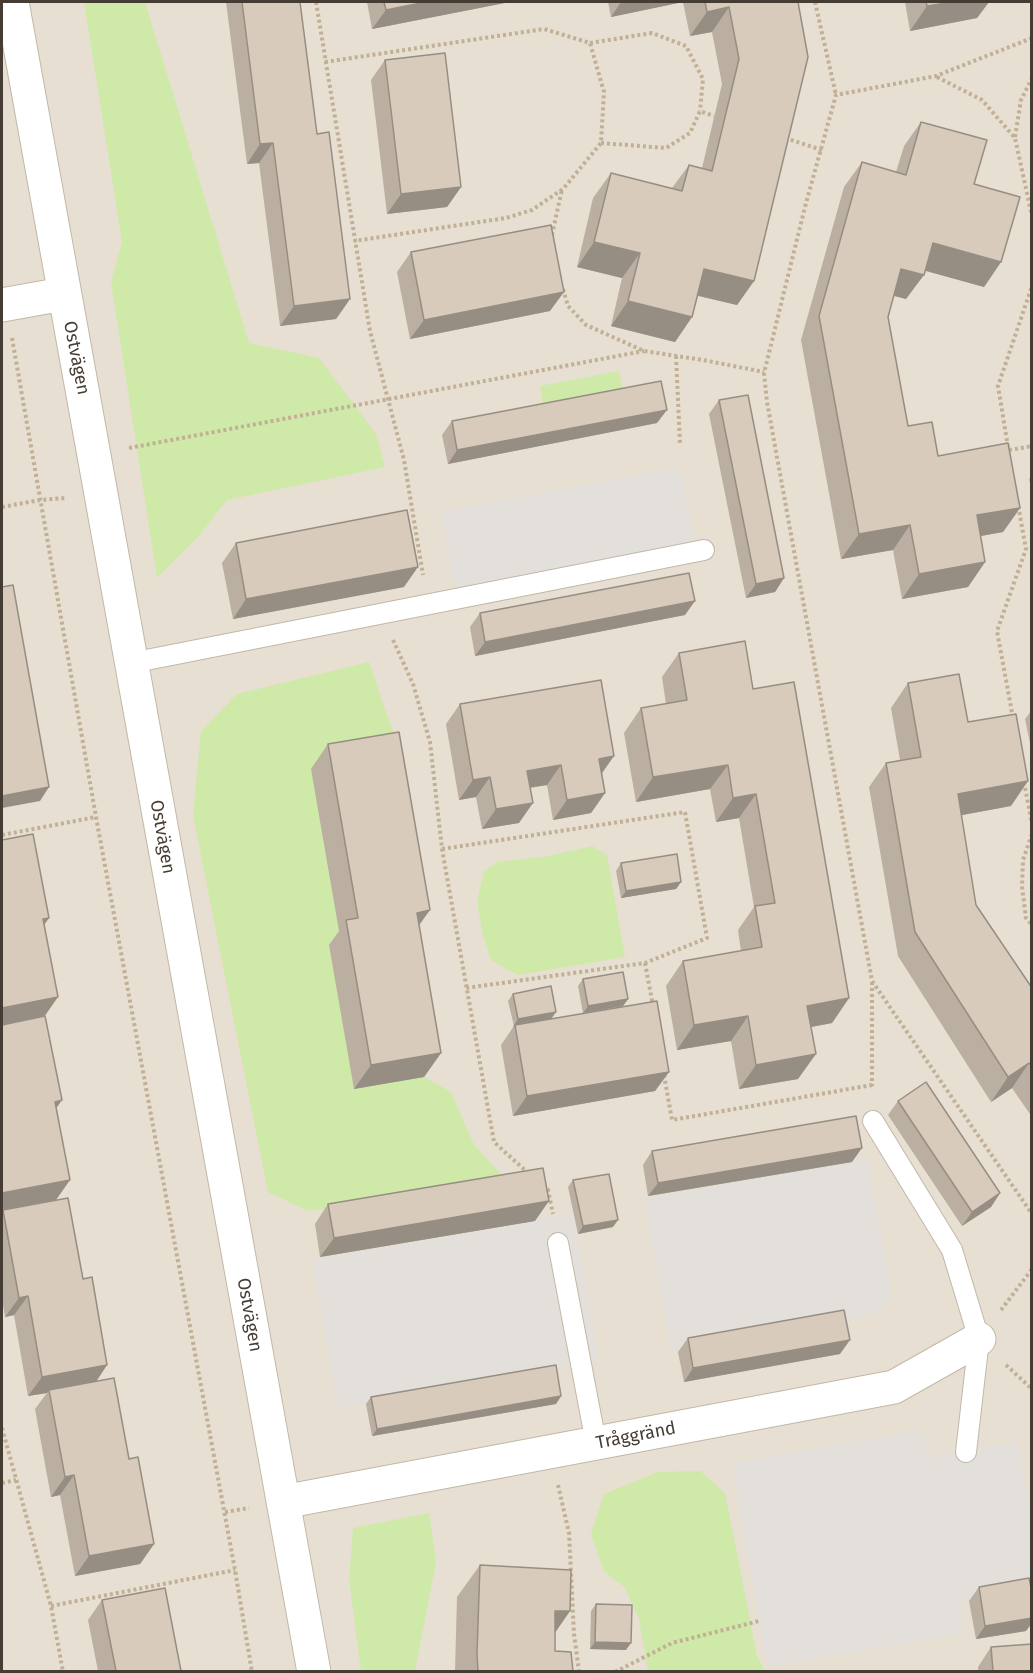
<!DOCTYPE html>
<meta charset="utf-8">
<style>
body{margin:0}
#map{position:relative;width:1033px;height:1673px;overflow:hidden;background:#f3ede3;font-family:"Fira Sans",sans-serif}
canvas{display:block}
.frame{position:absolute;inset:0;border:3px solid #453d33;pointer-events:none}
</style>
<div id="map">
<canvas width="1033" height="1673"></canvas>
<div class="frame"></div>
</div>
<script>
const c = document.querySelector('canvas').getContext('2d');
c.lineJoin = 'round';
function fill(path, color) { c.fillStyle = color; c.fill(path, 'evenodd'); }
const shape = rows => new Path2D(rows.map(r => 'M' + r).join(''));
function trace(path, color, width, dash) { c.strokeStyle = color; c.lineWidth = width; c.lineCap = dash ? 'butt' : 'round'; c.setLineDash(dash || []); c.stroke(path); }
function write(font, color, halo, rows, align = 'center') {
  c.font = font + ' "Fira Sans",sans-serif'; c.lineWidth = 6; c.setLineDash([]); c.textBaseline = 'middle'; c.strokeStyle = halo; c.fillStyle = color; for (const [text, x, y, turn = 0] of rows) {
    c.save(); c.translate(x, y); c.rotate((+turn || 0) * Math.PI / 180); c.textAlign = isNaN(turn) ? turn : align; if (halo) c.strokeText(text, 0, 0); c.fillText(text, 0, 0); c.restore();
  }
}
fill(shape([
 [2,2,1031,2,1031,1671,2,1671]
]), '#e7dfd1');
fill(shape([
 [84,2,145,2,249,343,319,358,376,434,385,467,227,500,197,538,157,578,111,282,122,242],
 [619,371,623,391,543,406,540,386],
 [369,662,390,724,401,750,341,943,354,1089,424,1077,451,1092,474,1145,511,1185,308,1211,268,1192,193,815,201,731,237,694],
 [592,846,607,855,625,957,518,975,491,960,482,932,477,900,484,871,497,862,548,856],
 [700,1471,725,1493,757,1656,765,1671,648,1671,639,1619,625,1588,604,1571,591,1534,604,1494,658,1472],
 [429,1513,436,1562,415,1671,361,1671,349,1580,353,1528]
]), '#cfeaa8');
fill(shape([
 [680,467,695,545,456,590,441,512],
 [867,1157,892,1297,873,1315,672,1352,644,1199],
 [573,1213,599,1361,338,1408,312,1260],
 [923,1430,928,1458,1018,1442,1031,1523,1031,1590,958,1603,963,1633,767,1667,732,1463]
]), '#e3e0dc');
const lane = shape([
 [131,663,704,550],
 [873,1121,952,1250,979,1339,966,1452],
 [558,1243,596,1443]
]);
const street = shape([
 [12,2,314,1672],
 [2,305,63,294],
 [283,1502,894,1387,979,1339]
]);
trace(lane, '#c2b8a8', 22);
trace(street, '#c2b8a8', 35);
trace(shape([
 [316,2,370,331,404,460,423,575],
 [815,2,836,95],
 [1032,38,936,76,836,95,806,203,764,373,767,402,872,981,1032,1214],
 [590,43,652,33,686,46,703,79,700,111],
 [325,62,544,29,590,43,604,92,601,143,563,189,532,210,506,218,354,241],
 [937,77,982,100,1015,138,1032,216],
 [1015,137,1021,100,1032,78],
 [785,138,822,150],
 [601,143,666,148,690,133,700,111,714,116],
 [552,235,562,189],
 [563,289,568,306,586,325,644,351,703,360,764,372],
 [12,338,96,817,235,1570,252,1672],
 [676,356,680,443],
 [1008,447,998,386,1032,286],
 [129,448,644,351],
 [1009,450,1032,446],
 [2,507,40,500,66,498],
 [393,640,413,684,430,742,442,849,494,1142,528,1173],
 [1013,718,997,631,1026,549,1018,505],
 [1024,782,1032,824],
 [1032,834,1023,860,1022,887,1026,918,1032,925],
 [2,835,96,817],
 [442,849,685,812,707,938,645,963,466,988],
 [645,963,653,1006],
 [872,982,872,1086],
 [664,1075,672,1120,872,1085],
 [543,1185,548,1190,553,1214],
 [1001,1310,1032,1269],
 [1006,1365,1032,1389],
 [2,1428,51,1606,63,1672],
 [2,1483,16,1480],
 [558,1485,569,1533,574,1634,579,1672],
 [225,1512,249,1508],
 [51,1606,235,1570],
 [615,1672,672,1643,759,1621]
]), '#c1b095', 4, [3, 3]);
trace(lane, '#fff', 20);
trace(street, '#fff', 33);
fill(shape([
 [226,2,300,2,317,134,350,299,336,319,280,326,259,163,247,164],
 [367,2,510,2,372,29],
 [608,2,798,2,754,281,737,305,698,296,692,317,675,342,611,326,622,278,577,267,593,198,611,173,672,188,689,165,702,168,722,84,712,32,690,36,683,2,611,17],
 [905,2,989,2,977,18,910,31],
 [385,60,461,187,447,207,387,214,371,80],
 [921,122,974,184,1001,262,984,287,925,270,906,299,894,296,888,317,908,426,938,456,1020,508,1003,532,980,536,985,562,968,587,902,599,893,550,841,559,801,340,844,187,862,162,896,172,904,146],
 [411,252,550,311,410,339,397,272],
 [719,400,784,578,775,592,746,598,709,414],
 [452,421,657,423,448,464,442,435],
 [1032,476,1032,492,1029,479],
 [236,543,404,587,233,619,222,563],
 [480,613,685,615,475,656,470,627],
 [679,653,753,689,849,998,832,1023,811,1027,798,1079,739,1089,731,1041,677,1050,666,986,683,961,741,951,738,930,754,907,739,818,716,822,710,789,636,802,624,733,641,708,666,704,662,677],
 [908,683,968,722,1011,806,961,815,976,905,1032,988,1032,1117,1012,1088,991,1102,898,956,869,787,886,763,900,760,891,708],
 [460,704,602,773,605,793,591,813,553,820,547,785,530,788,519,823,482,829,476,797,459,800,446,724],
 [1032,710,1032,753,1025,719],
 [328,744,419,926,441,1053,424,1077,354,1089,329,945,339,931,311,769],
 [621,863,681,882,676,889,621,898,616,871],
 [583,979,628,999,623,1006,583,1013,578,986],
 [513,994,556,1012,551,1019,669,1072,655,1091,513,1116,501,1045,514,1026,508,1001],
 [898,1101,1000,1193,991,1207,962,1226,888,1115],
 [652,1151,852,1162,648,1196,643,1165],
 [573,1180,613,1227,578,1234,568,1187],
 [328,1204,535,1221,320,1257,315,1224],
 [3,1210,83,1279,107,1365,96,1381,129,1459,154,1544,140,1564,75,1576,60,1495,51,1497,35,1409,47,1393,28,1396,14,1315,5,1317,2,1299,2,1212],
 [688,1338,840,1354,684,1382,678,1352],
 [561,1396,556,1404,372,1436,366,1404,371,1397],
 [480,1565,570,1611,555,1632,555,1651,573,1671,455,1671,457,1597],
 [979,1587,1032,1592,1032,1623,1026,1631,976,1639,969,1601],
 [102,1600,181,1671,98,1671,88,1620],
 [596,1604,626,1650,590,1649,591,1611],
 [991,1647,1032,1671,978,1671,978,1667]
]), '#baafa1');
fill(shape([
 [426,2,510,2,372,29,386,10],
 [621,2,683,2,611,17],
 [953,2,989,2,977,18,910,31,927,6],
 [729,7,712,32,690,36,707,12],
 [273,143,259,163,247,164,260,144],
 [461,187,447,207,387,214,401,194],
 [594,242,640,253,622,278,577,267],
 [933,243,1001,262,984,287,915,268],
 [704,269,754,281,737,305,687,293],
 [901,269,924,275,906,299,884,293],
 [564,292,550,311,410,339,424,320],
 [350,299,336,319,280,326,294,306],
 [628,301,692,317,675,342,611,326],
 [667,410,657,423,448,464,457,450],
 [1020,508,1003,532,959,540,977,515],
 [910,525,893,550,841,559,859,534],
 [985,562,968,587,902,599,919,574],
 [418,567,404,587,233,619,246,599],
 [784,578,775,592,746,598,756,584],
 [695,601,685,615,475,656,485,642],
 [614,756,600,776,599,759],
 [561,765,547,785,513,790,527,771],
 [728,765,710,789,636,802,653,777],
 [490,777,476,797,459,800,473,780],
 [1028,781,1011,806,941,819,958,794],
 [49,787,40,801,2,808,2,796],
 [605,793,591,813,553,820,567,800],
 [756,794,739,818,716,822,733,798],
 [533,803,519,823,482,829,496,809],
 [681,882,676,889,621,898,626,891],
 [430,910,412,935,417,913],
 [49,918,35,938,43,919],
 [58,997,44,1017,2,1025,2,1008],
 [849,998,832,1023,790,1031,807,1006],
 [628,999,623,1006,583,1013,588,1006],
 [556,1012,551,1019,513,1027,518,1019],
 [748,1016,731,1041,677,1050,694,1025],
 [441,1053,424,1077,354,1089,371,1065],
 [816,1054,798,1079,739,1089,756,1065],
 [1029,1063,1012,1088,991,1102,1008,1077],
 [669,1072,655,1091,513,1116,527,1096],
 [62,1100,48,1120,55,1102],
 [862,1148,852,1162,648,1196,658,1183],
 [70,1180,56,1200,2,1210,2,1193],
 [1000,1193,991,1207,962,1226,972,1212],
 [549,1201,535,1221,320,1257,334,1238],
 [618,1220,613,1227,578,1234,583,1226],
 [28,1296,14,1315,5,1317,19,1298],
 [850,1340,840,1354,684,1382,693,1368],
 [107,1365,94,1385,49,1390,47,1393,28,1396,42,1377],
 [561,1396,556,1404,372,1436,377,1429],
 [74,1475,60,1495,51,1497,65,1477],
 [154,1544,140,1564,75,1576,89,1556],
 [555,1611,570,1611,548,1643],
 [1032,1618,1032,1623,1026,1631,976,1639,985,1626],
 [595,1642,631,1643,626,1650,590,1649]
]), '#978e83');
const building = shape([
 [242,2,300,2,317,134,329,132,350,299,294,306,273,143,260,144,242,2],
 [384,2,426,2,386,10,384,2],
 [705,2,798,2,808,57,754,281,704,269,692,317,628,301,640,253,594,242,611,173,682,191,689,165,712,171,739,59,729,7,707,12,705,2],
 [926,2,953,2,927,6,926,2],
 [445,53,461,187,401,194,385,60,445,53],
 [921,122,987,140,974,184,1020,197,1001,262,933,243,924,275,901,269,888,317,908,426,932,422,938,456,1008,443,1020,508,977,515,985,562,919,574,910,525,859,534,819,316,862,162,906,175,921,122],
 [551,225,564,292,424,320,411,252,551,225],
 [661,381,667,410,457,450,452,421,661,381],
 [748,395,784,578,756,584,719,400,748,395],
 [407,510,418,567,246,599,236,543,407,510],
 [689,573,695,601,485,642,480,613,689,573],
 [13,585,49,787,2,796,2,587,13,585],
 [745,641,753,689,794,682,849,998,807,1006,816,1054,756,1065,748,1016,694,1025,683,961,762,947,755,906,775,903,756,794,733,798,728,765,653,777,641,708,687,700,679,653,745,641],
 [959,674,968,722,1016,714,1028,781,958,794,976,905,1032,988,1032,1067,1029,1063,1008,1077,915,932,886,763,921,757,908,683,959,674],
 [601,680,614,756,599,759,605,793,567,800,561,765,527,771,533,803,496,809,490,777,473,780,460,704,601,680],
 [399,732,430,910,417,913,441,1053,371,1065,346,920,358,918,328,744,399,732],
 [33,834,49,918,43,919,58,997,2,1008,2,840,33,834],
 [677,854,681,882,626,891,621,863,677,854],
 [623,972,628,999,588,1006,583,979,623,972],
 [551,986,556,1012,518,1019,513,994,551,986],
 [657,1001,669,1072,527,1096,515,1025,657,1001],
 [45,1016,62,1100,55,1102,70,1180,2,1193,2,1025,45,1016],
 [926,1082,1000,1193,972,1212,898,1101,926,1082],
 [856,1116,862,1148,658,1183,652,1151,856,1116],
 [543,1168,549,1201,334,1238,328,1204,543,1168],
 [609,1174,618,1220,583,1226,573,1180,609,1174],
 [68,1198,83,1279,92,1277,107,1365,42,1377,28,1296,19,1298,3,1210,68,1198],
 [844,1310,850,1340,693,1368,688,1338,844,1310],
 [556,1365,561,1396,377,1429,371,1397,556,1365],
 [114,1378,129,1459,138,1457,154,1544,89,1556,74,1475,65,1477,49,1390,114,1378],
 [480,1565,571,1570,570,1611,555,1611,555,1651,571,1652,573,1671,478,1671,477,1654,480,1565],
 [1029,1578,1032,1592,1032,1618,985,1626,979,1587,1029,1578],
 [165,1588,181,1671,116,1671,102,1600,165,1588],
 [596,1604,632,1605,631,1643,595,1642,596,1604],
 [1032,1644,1032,1671,993,1671,991,1647,1032,1644]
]);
fill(building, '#d8cbbb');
trace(building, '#978e83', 1.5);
write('18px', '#453d33', '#fff', [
 ["Ostvägen",76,358,79],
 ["Ostvägen",162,837,80],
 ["Ostvägen",249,1315,80],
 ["Tråggränd",636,1436,-11]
]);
</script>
